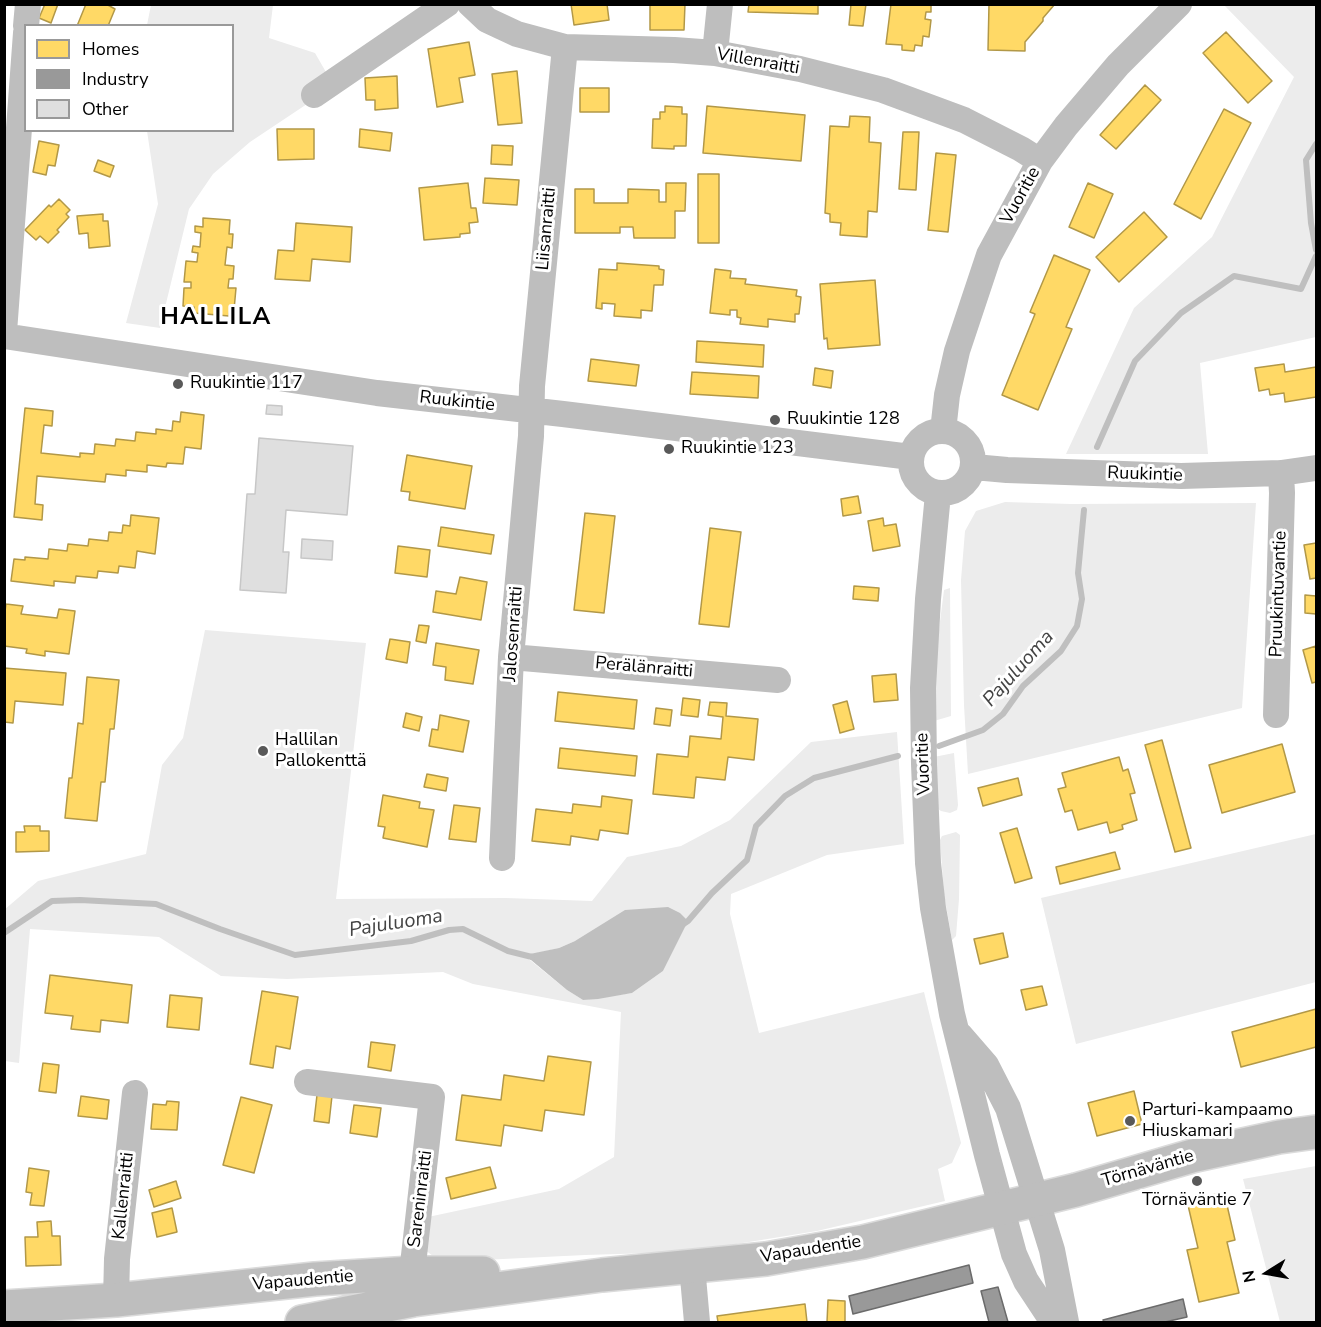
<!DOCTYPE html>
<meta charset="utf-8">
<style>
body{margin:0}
#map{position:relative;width:1321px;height:1327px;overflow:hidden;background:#fff;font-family:"Nunito Sans",sans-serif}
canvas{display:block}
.frame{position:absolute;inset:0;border:6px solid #000;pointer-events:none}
.legend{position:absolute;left:24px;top:24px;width:210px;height:108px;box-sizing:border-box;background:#fff;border:2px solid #999;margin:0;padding:8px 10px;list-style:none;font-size:18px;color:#000}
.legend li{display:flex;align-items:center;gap:12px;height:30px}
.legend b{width:30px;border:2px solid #999}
.north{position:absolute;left:1237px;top:1243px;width:60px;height:60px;-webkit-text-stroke:4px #fff;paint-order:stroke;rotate:259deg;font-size:16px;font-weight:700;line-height:24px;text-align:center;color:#000}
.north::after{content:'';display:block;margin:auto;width:21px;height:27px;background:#000;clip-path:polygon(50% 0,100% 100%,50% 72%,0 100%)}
</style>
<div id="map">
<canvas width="1321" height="1327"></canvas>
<div class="frame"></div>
<ul class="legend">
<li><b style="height:16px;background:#ffd966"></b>Homes</li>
<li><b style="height:16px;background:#999"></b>Industry</li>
<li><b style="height:16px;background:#dfdfdf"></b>Other</li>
</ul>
<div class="north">N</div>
</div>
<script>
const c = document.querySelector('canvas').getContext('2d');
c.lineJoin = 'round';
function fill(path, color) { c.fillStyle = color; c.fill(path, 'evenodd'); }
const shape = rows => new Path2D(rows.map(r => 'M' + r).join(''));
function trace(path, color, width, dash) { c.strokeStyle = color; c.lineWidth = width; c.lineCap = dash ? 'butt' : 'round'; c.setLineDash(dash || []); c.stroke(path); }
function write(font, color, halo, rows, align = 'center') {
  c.font = font + ' "Nunito Sans",sans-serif'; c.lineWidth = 6; c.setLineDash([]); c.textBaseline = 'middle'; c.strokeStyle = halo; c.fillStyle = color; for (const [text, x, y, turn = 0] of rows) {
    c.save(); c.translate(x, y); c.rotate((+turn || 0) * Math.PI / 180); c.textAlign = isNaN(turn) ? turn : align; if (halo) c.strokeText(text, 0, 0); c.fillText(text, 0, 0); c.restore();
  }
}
fill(shape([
 [151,5,273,5,269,38,315,53,334,86,250,142,213,174,189,209,160,328,126,323,158,204,147,131,232,130,232,26,147,25],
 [1224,5,1316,5,1316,337,1200,363,1208,454,1066,454,1134,308,1212,237,1294,77],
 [1005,502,1071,504,1256,503,1242,708,968,774,964,705,961,580,965,531,976,511],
 [950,588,951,716,934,721,936,653,944,590],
 [205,630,366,643,336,899,506,898,592,901,627,857,681,846,730,820,811,742,897,732,904,844,827,855,731,894,730,914,759,1033,924,992,961,1143,952,1163,938,1169,945,1201,817,1231,687,1252,585,1255,441,1262,425,1250,428,1217,559,1189,614,1157,621,1012,473,984,443,972,287,979,221,976,159,937,30,929,19,1063,5,1061,4,910,38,881,146,854,162,765,183,738],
 [688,920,663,971,632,993,583,1000,567,990,525,956,559,948,575,941],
 [954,753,958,805,957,810,950,813,941,811,938,809,934,757],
 [956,832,960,835,959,899,956,936,952,940,944,894,940,840,942,836],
 [1316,834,1316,982,1076,1044,1041,898],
 [1316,1166,1316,1322,1280,1322,1243,1179]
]), '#ececec');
fill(shape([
 [668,907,680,913,688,921,663,971,632,993,598,999,583,1000,567,990,525,955,559,948,575,941,625,910]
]), '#bfbfbf');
const homes = shape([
 [45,4,58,4,51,23,39,18,45,4],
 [86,4,106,4,115,9,108,26,77,26,86,4],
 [571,4,607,4,609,20,574,25,571,4],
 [650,4,685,4,684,30,650,30,650,4],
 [749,4,818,4,818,14,748,12,749,4],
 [851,4,866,4,863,26,849,25,851,4],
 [891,4,931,4,931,12,926,12,925,19,931,20,929,37,923,36,922,46,915,45,914,51,902,50,902,45,886,44,891,4],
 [989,4,1055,4,1043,18,1043,21,1025,42,1025,51,988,50,989,4],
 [1226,32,1272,81,1248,103,1203,53,1226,32],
 [469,42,475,75,459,78,463,102,437,107,428,49,469,42],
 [517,71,522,123,498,125,492,74,517,71],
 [397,76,398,108,375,110,375,100,366,100,365,78,397,76],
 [1145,85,1161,100,1116,149,1100,135,1145,85],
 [580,88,609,88,609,112,580,112,580,88],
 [665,106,682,107,682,114,687,114,686,146,674,146,674,149,652,148,653,119,660,119,660,112,665,112,665,106],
 [707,106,805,115,801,161,703,153,707,106],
 [1224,109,1251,123,1201,219,1174,204,1224,109],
 [850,116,870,117,869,142,881,143,877,212,868,211,867,237,840,235,841,223,830,222,830,214,825,213,830,126,849,127,850,116],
 [277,129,314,129,314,159,278,160,277,129],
 [360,129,392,133,390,151,359,147,360,129],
 [903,132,919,132,916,190,899,189,903,132],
 [39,141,59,145,55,166,48,165,46,175,33,172,39,141],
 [492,145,513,146,512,165,491,164,492,145],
 [936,153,956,155,948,232,928,230,936,153],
 [98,160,114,166,110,177,94,171,98,160],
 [698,174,719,174,719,243,698,243,698,174],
 [485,178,519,180,517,205,483,203,485,178],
 [468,183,471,208,476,208,478,222,469,223,470,233,460,234,460,237,424,240,419,188,468,183],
 [666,183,686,183,685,211,675,211,675,238,634,238,633,227,620,227,620,233,575,233,575,189,594,189,594,203,628,203,628,189,659,190,659,202,666,202,666,183],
 [1088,183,1113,194,1094,238,1069,227,1088,183],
 [59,199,70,210,66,214,69,217,57,230,59,232,48,243,40,236,36,240,25,230,49,205,51,207,59,199],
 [1144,212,1167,237,1119,282,1096,257,1144,212],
 [103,214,103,221,108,221,110,246,89,248,88,233,79,234,77,216,103,214],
 [203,218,230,220,229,234,233,234,232,248,227,247,225,265,234,266,233,279,229,279,228,288,236,288,234,310,230,309,229,316,194,313,194,307,183,306,184,288,191,288,191,282,184,282,186,261,197,262,198,253,192,252,193,246,200,247,201,233,195,232,195,226,203,227,203,218],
 [296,223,352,227,350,262,312,259,310,281,275,279,278,250,294,251,296,223],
 [1054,255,1090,270,1066,327,1072,329,1038,410,1002,395,1035,314,1030,312,1054,255],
 [617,263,659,266,659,269,664,270,663,285,654,285,652,311,641,310,641,318,614,316,615,304,602,303,602,309,596,308,599,269,617,270,617,263],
 [715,269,731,271,730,278,746,279,745,284,797,290,796,296,801,297,799,314,795,314,795,322,768,319,768,327,740,324,741,318,737,317,737,310,730,310,730,315,710,313,715,269],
 [875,280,880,345,828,349,827,338,824,339,820,284,875,280],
 [697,341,764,345,763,367,696,362,697,341],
 [591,359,639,365,636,386,588,381,591,359],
 [1284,364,1285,372,1316,367,1316,397,1285,402,1284,393,1270,395,1269,389,1259,391,1255,368,1284,364],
 [815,368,833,371,831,388,813,385,815,368],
 [692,372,759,376,758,398,690,394,692,372],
 [25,408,53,411,52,426,44,425,41,453,80,457,80,453,94,454,95,444,115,446,116,439,135,441,136,432,156,434,156,429,172,431,173,421,180,422,181,412,204,415,201,449,185,447,183,464,167,463,166,467,147,465,147,472,126,470,126,476,106,474,105,482,37,476,35,504,43,505,42,520,14,517,25,408],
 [407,455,472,466,465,509,409,500,410,492,401,491,407,455],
 [858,496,861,513,843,516,841,499,858,496],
 [585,513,615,516,604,613,574,610,585,513],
 [131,515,159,518,155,554,137,551,135,568,119,566,118,573,98,571,97,578,76,576,75,583,54,581,54,586,11,581,14,559,25,560,25,557,48,559,49,549,67,551,68,544,88,546,89,539,108,541,109,532,122,533,123,525,130,526,131,515],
 [883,518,884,526,896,524,900,546,873,551,868,521,883,518],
 [441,527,494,535,491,554,438,546,441,527],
 [710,528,741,532,729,627,699,624,710,528],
 [1316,543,1316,578,1310,579,1304,545,1316,543],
 [398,546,430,550,427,577,395,573,398,546],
 [460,577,487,582,481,620,433,612,436,591,456,594,460,577],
 [854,586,879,588,878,601,853,599,854,586],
 [1305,595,1316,596,1316,614,1305,613,1305,595],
 [6,604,23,606,21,614,57,618,59,609,75,611,69,654,45,651,45,656,26,653,27,649,4,646,4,619,6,604],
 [419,625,429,626,426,643,416,641,419,625],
 [390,639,410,642,407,663,386,659,390,639],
 [436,643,479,650,473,684,445,680,446,667,433,665,436,643],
 [1316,646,1316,682,1312,683,1303,650,1316,646],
 [4,668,66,673,63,705,15,701,13,723,4,722,4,668],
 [896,674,898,700,874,702,872,676,896,674],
 [87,677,119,680,114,729,110,729,105,782,101,782,97,821,65,818,69,778,72,778,78,723,83,724,87,677],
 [558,692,637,700,634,729,555,721,558,692],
 [683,698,700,700,698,717,681,715,683,698],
 [847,701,854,729,840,733,833,705,847,701],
 [710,702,727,703,726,716,758,719,754,760,728,757,725,780,696,777,694,798,653,794,657,754,688,757,690,736,721,739,723,717,708,715,710,702],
 [656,708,672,710,670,726,654,724,656,708],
 [406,713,422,717,419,731,403,727,406,713],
 [440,715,469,721,463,752,429,746,432,729,438,730,440,715],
 [1162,740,1191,848,1175,852,1145,745,1162,740],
 [1282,744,1295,792,1222,813,1209,765,1282,744],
 [560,748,637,756,635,776,558,768,560,748],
 [1119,757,1123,771,1128,769,1135,793,1130,794,1137,820,1122,825,1123,829,1110,833,1107,822,1078,830,1072,810,1065,812,1058,789,1066,787,1062,773,1119,757],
 [427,774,448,778,446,791,424,787,427,774],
 [1018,778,1022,795,983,806,978,788,1018,778],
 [383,795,420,802,419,808,434,810,427,847,383,838,385,827,378,826,383,795],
 [602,796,632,800,628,834,600,830,598,840,571,836,570,845,532,841,536,809,572,813,573,804,601,807,602,796],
 [454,805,480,808,476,842,449,839,454,805],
 [24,826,40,826,40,831,49,831,49,851,16,852,16,832,25,832,24,826],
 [1017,828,1032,878,1015,883,1000,833,1017,828],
 [1115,852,1120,869,1060,884,1056,867,1115,852],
 [1003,933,1008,957,980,964,974,939,1003,933],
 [50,975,132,985,128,1023,101,1020,100,1032,71,1029,73,1016,45,1013,50,975],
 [1042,986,1047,1005,1026,1010,1021,990,1042,986],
 [262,991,298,997,290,1049,276,1046,273,1068,250,1064,262,991],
 [170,995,202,998,199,1030,167,1027,170,995],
 [1316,1009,1316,1047,1241,1067,1232,1032,1316,1009],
 [371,1042,395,1045,391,1071,368,1067,371,1042],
 [548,1056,591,1062,584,1115,545,1110,542,1131,504,1125,501,1146,456,1140,462,1095,501,1100,504,1075,544,1081,548,1056],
 [43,1063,59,1065,56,1093,39,1091,43,1063],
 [1134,1091,1142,1124,1097,1136,1088,1103,1134,1091],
 [317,1095,332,1096,329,1123,314,1121,317,1095],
 [81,1096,109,1100,107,1119,78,1116,81,1096],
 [241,1097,272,1105,254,1173,223,1165,241,1097],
 [167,1101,179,1102,177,1130,151,1129,153,1104,166,1105,167,1101],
 [354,1105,381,1108,377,1137,350,1133,354,1105],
 [490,1167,496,1188,451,1199,446,1178,490,1167],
 [29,1168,49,1171,44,1206,30,1205,32,1193,26,1192,29,1168],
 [176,1181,181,1198,154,1207,149,1190,176,1181],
 [1224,1192,1235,1240,1227,1242,1239,1293,1199,1302,1187,1250,1198,1248,1187,1201,1224,1192],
 [172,1208,177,1232,157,1237,152,1213,172,1208],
 [51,1221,52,1236,60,1236,61,1265,26,1266,25,1237,38,1237,37,1222,51,1221],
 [828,1300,845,1301,845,1322,827,1322,828,1300],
 [805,1304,807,1322,718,1322,717,1316,805,1304]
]);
fill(homes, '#ffd966');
trace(homes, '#b29847', 1.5);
const industry = shape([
 [969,1265,973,1283,853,1314,849,1296,969,1265],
 [998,1287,1008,1322,989,1322,981,1291,998,1287],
 [1183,1299,1187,1317,1165,1322,1104,1322,1103,1320,1183,1299]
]);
fill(industry, '#999');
trace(industry, '#6b6b6b', 1.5);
trace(shape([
 [1316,144,1306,160,1311,223,1316,250],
 [1097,447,1135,361,1181,313,1234,276,1301,289,1316,256],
 [939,746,983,730,1003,714,1023,686,1061,651,1077,626,1082,599,1078,573,1084,510],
 [682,925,688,921,712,893,747,860,756,826,785,796,814,778,898,756],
 [4,933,52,901,80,900,156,904,220,929,295,955,411,941,449,930,463,929,508,951,532,957]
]), '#bfbfbf', 6);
const building = shape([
 [267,405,282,406,282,415,266,414,267,405],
 [259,438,353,446,347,515,286,510,283,552,289,552,286,593,240,590,247,494,255,494,259,438],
 [302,539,333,541,332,560,301,558,302,539]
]);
fill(building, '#dfdfdf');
trace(building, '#c7c7c7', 1.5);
const major = shape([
 [4,1307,116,1300,315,1279,412,1273,483,1273],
 [302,1322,413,1300,602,1275,766,1259,863,1242,1076,1190,1192,1156,1279,1137,1316,1132]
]);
trace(major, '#dbdbdb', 36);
trace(shape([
 [470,4,487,20,517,34,565,47,674,50,715,53,800,69,883,90,964,120,1021,149,1040,161],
 [26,26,28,4],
 [715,53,720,4],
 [314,95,447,4],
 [4,332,26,33],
 [4,336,377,393,563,414,911,457],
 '911 462a31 31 0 1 1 62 0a31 31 0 1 1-62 0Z',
 [943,431,947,395,957,351,989,255,1040,161,1066,126,1118,65,1179,4],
 [974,467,1007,470,1181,476,1281,473,1316,468],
 [938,494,928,599,923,688,924,764,928,863,933,908,952,1014,987,1155,1014,1254,1026,1281,1053,1322],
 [511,657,778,680],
 [1276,715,1282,493,1281,473],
 [502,858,511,657,531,436,532,386,565,47],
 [960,1035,986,1065,1008,1108,1052,1250,1066,1322],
 [307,1082,432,1097,412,1273,413,1290],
 [692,1266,697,1322],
 [116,1300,117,1259,135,1093]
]), '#bebebe', 26);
trace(major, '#bebebe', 33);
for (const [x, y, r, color] of [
 [178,384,6,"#595959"],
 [775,420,6,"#595959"],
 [669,449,6,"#595959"],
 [263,751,6,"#595959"],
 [1130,1121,6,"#595959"],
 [1197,1181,6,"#595959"]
]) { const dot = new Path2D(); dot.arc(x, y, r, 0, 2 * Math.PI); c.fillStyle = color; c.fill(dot); trace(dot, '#fff', 2); }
write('18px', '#000', '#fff', [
 ["Villenraitti",758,62,10],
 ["Vuoritie",1021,196,-61],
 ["Liisanraitti",547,229,-85],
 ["Ruukintie",457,402,6],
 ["Ruukintie",1145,475,2],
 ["Pruukintuvantie",1279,594,-88],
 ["Jalosenraitti",514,634,-86],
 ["Perälänraitti",644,668,5],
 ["Vuoritie",924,764,-92],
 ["Törnäväntie",1148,1169,-16],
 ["Kallenraitti",124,1196,-84],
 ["Sareninraitti",421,1199,-83],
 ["Vapaudentie",811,1250,-9],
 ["Vapaudentie",303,1281,-5]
]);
write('18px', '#000', '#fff', [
 ["Ruukintie 117",190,384],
 ["Ruukintie 128",787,420],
 ["Ruukintie 123",681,449],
 ["Hallilan",275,741],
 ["Pallokenttä",275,762],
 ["Parturi-kampaamo",1142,1111],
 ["Hiuskamari",1142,1132],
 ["Törnäväntie 7",1197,1201,"center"]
], 'left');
write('italic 20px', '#444', '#fff', [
 ["Pajuluoma",1019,669,-48],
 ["Pajuluoma",396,924,-9]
]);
c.letterSpacing = '1.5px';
write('bold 24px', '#000', '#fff', [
 ["HALLILA",216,318]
]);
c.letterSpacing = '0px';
</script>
